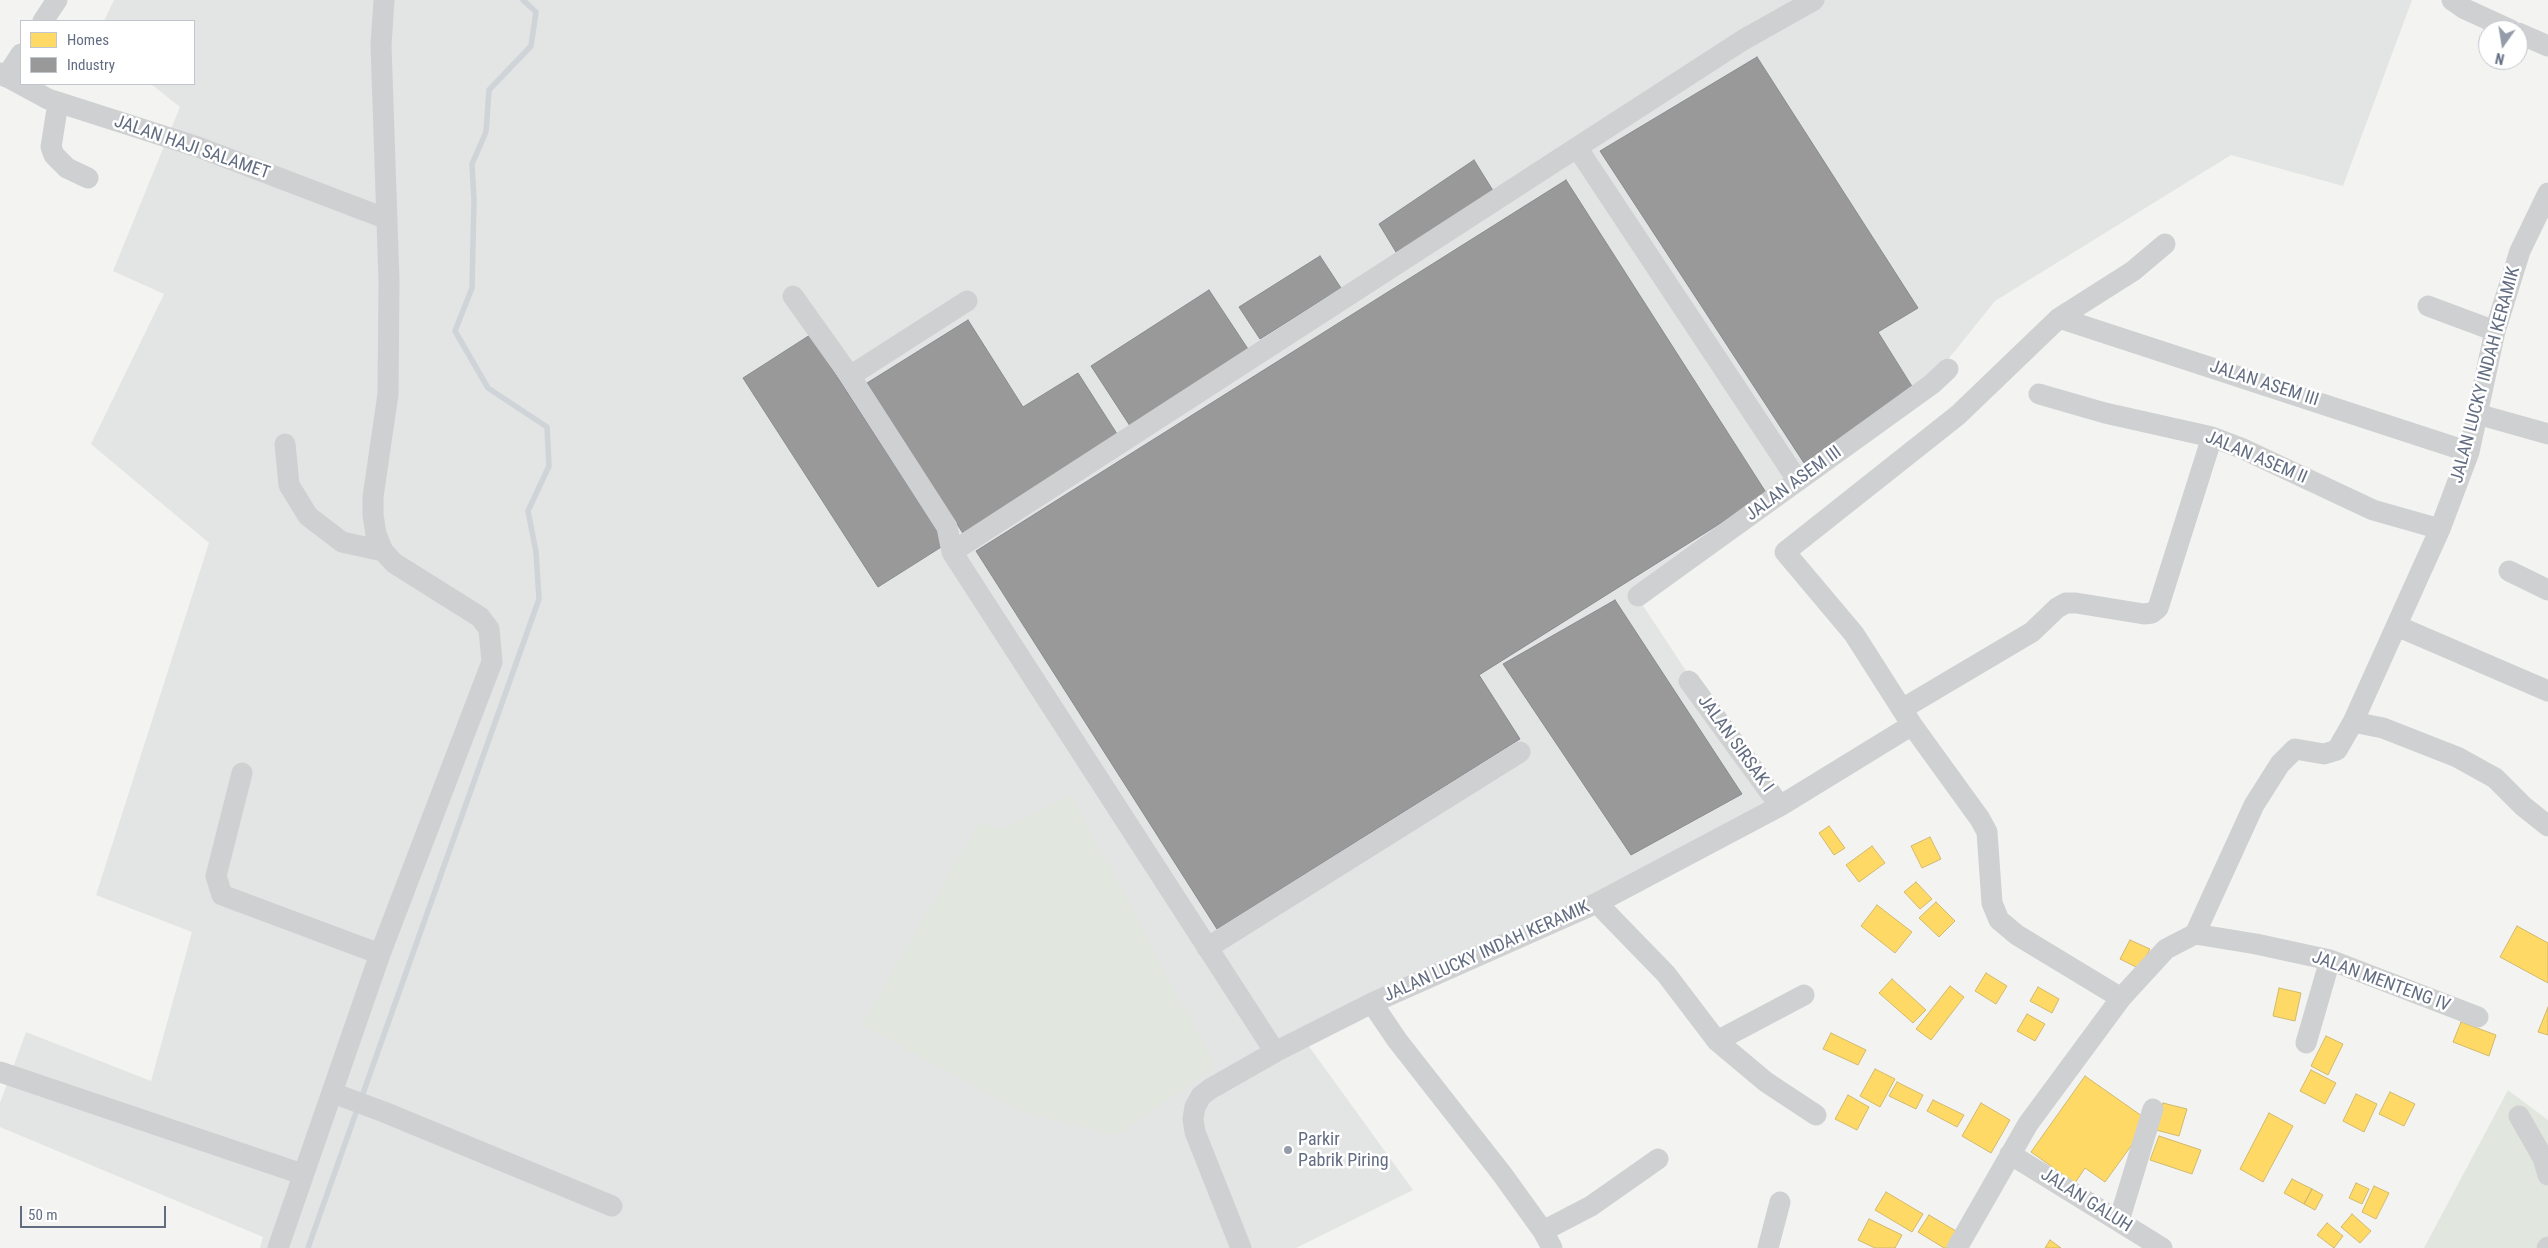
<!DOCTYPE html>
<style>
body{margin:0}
#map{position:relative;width:2548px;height:1248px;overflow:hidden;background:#f3f4f1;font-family:"Roboto Condensed",sans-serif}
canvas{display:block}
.legend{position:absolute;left:20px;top:20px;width:175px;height:65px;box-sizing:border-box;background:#fff;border:1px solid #c1c5cd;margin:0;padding:6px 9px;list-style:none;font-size:15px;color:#636d82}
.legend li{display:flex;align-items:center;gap:10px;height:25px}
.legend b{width:25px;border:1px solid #c1c5cd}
.north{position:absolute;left:2478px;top:20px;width:50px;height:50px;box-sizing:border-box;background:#fff;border:1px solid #c1c5cd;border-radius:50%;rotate:193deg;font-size:14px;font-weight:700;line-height:20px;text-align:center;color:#636d82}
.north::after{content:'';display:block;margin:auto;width:18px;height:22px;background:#959ca9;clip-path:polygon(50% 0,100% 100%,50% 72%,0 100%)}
.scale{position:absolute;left:20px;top:1206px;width:146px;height:22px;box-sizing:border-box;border:2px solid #636d82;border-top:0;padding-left:6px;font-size:15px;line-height:18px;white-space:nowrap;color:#636d82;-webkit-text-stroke:4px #fff;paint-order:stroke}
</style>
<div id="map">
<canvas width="2548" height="1248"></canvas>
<ul class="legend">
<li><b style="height:14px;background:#ffd966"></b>Homes</li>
<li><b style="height:14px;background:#999"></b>Industry</li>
</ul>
<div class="north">N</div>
<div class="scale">50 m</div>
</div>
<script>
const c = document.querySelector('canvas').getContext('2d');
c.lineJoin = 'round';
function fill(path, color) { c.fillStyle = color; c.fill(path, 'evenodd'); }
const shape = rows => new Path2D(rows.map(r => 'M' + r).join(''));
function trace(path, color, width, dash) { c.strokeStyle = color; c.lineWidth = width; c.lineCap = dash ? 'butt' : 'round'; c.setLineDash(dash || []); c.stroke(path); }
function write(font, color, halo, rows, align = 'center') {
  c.font = font + ' "Roboto Condensed",sans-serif'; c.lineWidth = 5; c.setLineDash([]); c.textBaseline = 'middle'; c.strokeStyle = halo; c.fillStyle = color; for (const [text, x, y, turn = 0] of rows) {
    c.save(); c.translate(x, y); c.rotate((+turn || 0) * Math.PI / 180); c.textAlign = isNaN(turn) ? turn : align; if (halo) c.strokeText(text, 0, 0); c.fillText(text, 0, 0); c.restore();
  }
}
fill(shape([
 [114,0,2412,0,2343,186,2231,155,1995,301,1925,388,1634,592,1774,804,1579,906,1300,1034,1413,1190,1296,1248,260,1248,263,1237,0,1127,0,1103,26,1032,151,1081,192,932,96,895,209,543,91,444,164,294,113,271,180,107,151,84,194,84,194,21,104,21]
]), '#e3e4e4');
fill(shape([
 [1071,794,1215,1067,1117,1135,1024,1113,862,1025,979,823,1005,829],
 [2508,1090,2548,1120,2548,1248,2424,1248]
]), '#e1e7df');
const homes = shape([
 [1829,826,1845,848,1834,855,1819,833,1829,826],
 [1930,837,1941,859,1922,868,1911,846,1930,837],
 [1872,846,1885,863,1859,882,1846,865,1872,846],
 [1916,882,1932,899,1920,909,1904,892,1916,882],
 [1936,902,1955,921,1939,937,1919,918,1936,902],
 [1877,905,1912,932,1895,953,1861,926,1877,905],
 [2517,926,2548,943,2548,983,2500,957,2517,926],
 [2130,940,2150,949,2140,969,2120,959,2130,940],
 [1986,973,2007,986,1996,1004,1975,991,1986,973],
 [1892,979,1926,1010,1913,1023,1879,993,1892,979],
 [1950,986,1964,997,1931,1040,1916,1029,1950,986],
 [2038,987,2059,999,2052,1013,2030,1001,2038,987],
 [2279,988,2301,993,2295,1021,2273,1016,2279,988],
 [2548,1007,2548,1035,2538,1032,2548,1007],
 [2027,1014,2045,1024,2035,1041,2017,1031,2027,1014],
 [2461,1022,2496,1035,2489,1056,2453,1042,2461,1022],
 [1831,1033,1866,1050,1858,1065,1823,1049,1831,1033],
 [2326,1036,2343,1044,2328,1075,2311,1066,2326,1036],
 [1875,1069,1895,1079,1880,1107,1860,1096,1875,1069],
 [2311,1070,2336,1083,2325,1104,2300,1091,2311,1070],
 [2085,1076,2149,1121,2105,1182,2085,1168,2075,1183,2031,1152,2085,1076],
 [1897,1082,1923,1095,1916,1109,1889,1096,1897,1082],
 [2390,1092,2415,1104,2404,1126,2379,1114,2390,1092],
 [2356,1094,2377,1104,2364,1132,2343,1121,2356,1094],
 [1848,1095,1869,1107,1857,1130,1835,1119,1848,1095],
 [1933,1100,1964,1115,1957,1127,1927,1111,1933,1100],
 [1981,1103,2010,1120,1991,1153,1962,1136,1981,1103],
 [2163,1103,2187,1109,2179,1136,2156,1130,2163,1103],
 [2269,1113,2293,1126,2263,1182,2240,1169,2269,1113],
 [2159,1136,2201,1150,2192,1174,2150,1160,2159,1136],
 [2292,1179,2312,1189,2304,1204,2284,1193,2292,1179],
 [2356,1183,2369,1189,2362,1204,2349,1198,2356,1183],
 [2374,1186,2389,1193,2376,1219,2362,1212,2374,1186],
 [2312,1189,2323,1195,2315,1210,2304,1204,2312,1189],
 [1886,1192,1923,1214,1912,1232,1875,1210,1886,1192],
 [2352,1214,2371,1231,2360,1243,2341,1227,2352,1214],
 [1929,1215,1961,1234,1952,1248,1944,1248,1918,1232,1929,1215],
 [1869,1219,1902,1235,1895,1248,1875,1248,1858,1240,1869,1219],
 [2327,1223,2343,1236,2334,1248,2317,1235,2327,1223],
 [2050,1240,2061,1248,2045,1248,2050,1240]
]);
fill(homes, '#ffd966');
trace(homes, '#d0b96e', 1);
const industry = shape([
 [1757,57,1918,308,1878,332,1913,388,1804,463,1600,151,1757,57],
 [1474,160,1497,197,1399,257,1379,224,1474,160],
 [1566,180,1767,494,1479,675,1520,739,1217,929,976,551,1566,180],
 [1320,256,1341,288,1260,339,1239,307,1320,256],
 [1209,290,1250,352,1132,429,1091,366,1209,290],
 [968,320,1023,407,1078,373,1119,437,964,535,867,383,968,320],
 [810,335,946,544,878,587,743,378,810,335],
 [1615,600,1742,794,1631,855,1503,664,1615,600]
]);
fill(industry, '#999');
trace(industry, '#898c92', 1);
trace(shape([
 [361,1099,539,599,536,552,528,511,549,466,547,427,488,388,455,331,472,288,474,200,472,164,486,132,489,90,531,46,536,12,523,0],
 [308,1248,358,1107]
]), '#cfd4d8', 5.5);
trace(shape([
 [2452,0,2465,9,2511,30],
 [43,21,57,0],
 [2518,33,2548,46],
 [0,73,48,99,198,147,387,219],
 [6,77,21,54],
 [58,103,51,147,54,155,67,168,88,178],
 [1578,149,1798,481],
 [793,296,850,376,947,527,952,552,1275,1052],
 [2428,306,2495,331],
 [2059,318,2469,452],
 [850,376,967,301],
 [2039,394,2105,413,2212,437,2241,448,2373,510,2440,529],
 [2477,414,2548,434],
 [285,444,289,485,308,516,342,542,383,551],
 [952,552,1743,40,1814,0],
 [2509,571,2548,590],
 [1638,596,1932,384,1948,369],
 [2397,626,2548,691],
 [1689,681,1780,806],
 [1902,709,2032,632,2057,608,2066,603,2076,603,2144,614,2152,613,2158,608,2212,437],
 [2353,722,2383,728,2457,757,2495,778,2523,806,2548,826],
 [242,773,216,876,222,895,380,954],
 [1597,903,1666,974,1717,1041,1766,1082,1816,1115],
 [2195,934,2256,944,2330,960,2478,1017],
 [1207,948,1520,752],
 [2121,998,2017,935,1999,920,1992,903,1987,832,1980,819,1912,725,1854,634,1785,552,1958,415,2059,318,2133,271,2165,244],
 [1372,1003,1397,1040,1502,1174,1543,1231,1552,1248],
 [1717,1041,1804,995],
 [2306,1043,2330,960],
 [0,1072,302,1174],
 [333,1093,384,1112,612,1206],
 [2519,1116,2543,1158,2548,1175],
 [2010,1154,2162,1248],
 [2119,1221,2153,1109],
 [1543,1231,1591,1206,1658,1159],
 [278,1248,380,954,492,662,489,629,480,617,394,563,383,551,376,534,373,515,373,497,388,394,389,281,381,45,384,0],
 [1241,1248,1195,1132,1193,1119,1195,1107,1201,1096,1210,1089,1275,1052,1372,1003,1597,903,1780,806,1912,725],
 [1768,1248,1780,1202],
 [1957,1248,2028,1124,2121,998,2166,949,2195,934,2254,805,2280,764,2295,749,2324,754,2337,750,2353,722,2440,529,2469,452,2495,331,2520,251,2548,193],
 [2547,1248,2548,1247]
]), '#cfd0d1', 21);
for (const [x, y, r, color] of [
 [1288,1150,5,"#959ca9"]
]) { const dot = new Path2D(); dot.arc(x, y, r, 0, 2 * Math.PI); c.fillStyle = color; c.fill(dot); trace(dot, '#fff', 2); }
write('18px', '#636d82', '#fff', [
 ["JALAN HAJI SALAMET",192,148,19],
 ["JALAN LUCKY INDAH KERAMIK",2486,375,-75],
 ["JALAN ASEM III",2264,384,18],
 ["JALAN ASEM II",2256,458,23],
 ["JALAN ASEM III",1794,484,-36],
 ["JALAN SIRSAK I",1735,744,54],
 ["JALAN LUCKY INDAH KERAMIK",1487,952,-24],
 ["JALAN MENTENG IV",2381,982,20],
 ["JALAN GALUH",2086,1201,32]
]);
write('18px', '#636d82', '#fff', [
 ["Parkir",1298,1140],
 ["Pabrik Piring",1298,1161]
], 'left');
</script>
